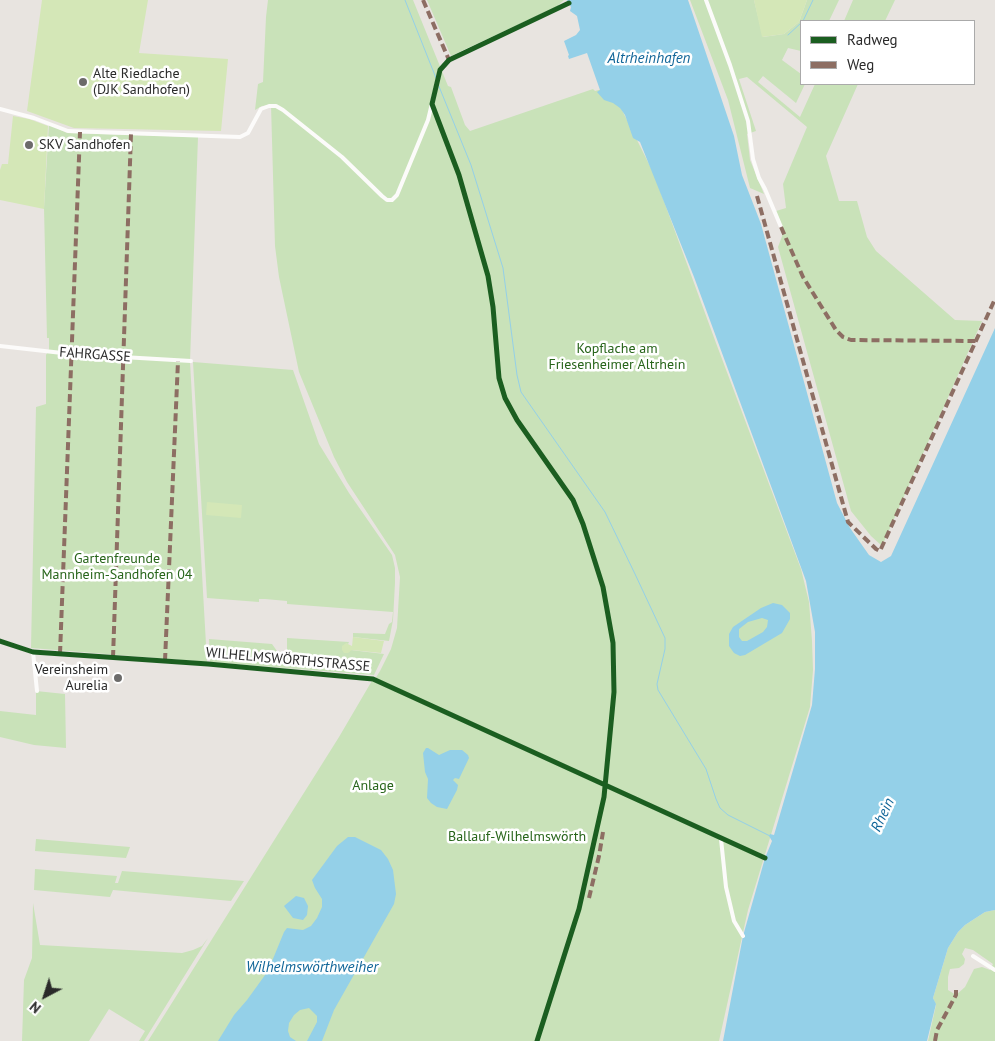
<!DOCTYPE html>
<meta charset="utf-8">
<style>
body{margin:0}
#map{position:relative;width:995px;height:1041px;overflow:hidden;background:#e8e4e0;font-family:"PT Sans",sans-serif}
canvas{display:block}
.legend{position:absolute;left:800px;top:20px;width:175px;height:65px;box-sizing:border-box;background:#fff;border:1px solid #aaa;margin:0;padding:6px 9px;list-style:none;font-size:15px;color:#2a2a2a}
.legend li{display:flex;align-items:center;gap:10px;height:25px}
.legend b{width:25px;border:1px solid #aaa}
.north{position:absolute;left:20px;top:971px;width:50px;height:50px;-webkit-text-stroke:4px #fff;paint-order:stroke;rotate:220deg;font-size:14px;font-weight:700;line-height:20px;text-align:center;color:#2a2a2a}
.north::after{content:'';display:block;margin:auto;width:18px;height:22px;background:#2a2a2a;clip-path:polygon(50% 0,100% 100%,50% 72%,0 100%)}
</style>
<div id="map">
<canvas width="995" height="1041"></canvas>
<ul class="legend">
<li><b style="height:6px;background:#1b5e20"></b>Radweg</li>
<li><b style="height:6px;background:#8d6e63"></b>Weg</li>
</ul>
<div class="north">N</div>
</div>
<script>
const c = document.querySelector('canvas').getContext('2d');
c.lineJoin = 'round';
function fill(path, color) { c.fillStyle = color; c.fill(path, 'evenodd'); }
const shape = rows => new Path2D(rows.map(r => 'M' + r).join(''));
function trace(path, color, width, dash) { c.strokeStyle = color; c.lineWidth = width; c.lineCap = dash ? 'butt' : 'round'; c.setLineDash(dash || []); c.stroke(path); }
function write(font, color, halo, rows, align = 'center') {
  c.font = font + ' "PT Sans",sans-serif'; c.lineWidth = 5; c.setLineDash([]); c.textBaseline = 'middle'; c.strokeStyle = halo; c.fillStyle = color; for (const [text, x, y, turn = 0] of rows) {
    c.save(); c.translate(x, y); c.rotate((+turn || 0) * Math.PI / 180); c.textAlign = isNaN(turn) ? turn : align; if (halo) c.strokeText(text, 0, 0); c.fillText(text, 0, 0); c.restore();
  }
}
fill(shape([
 [268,0,413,0,448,86,451,87,465,125,470,131,593,89,595,91,606,88,620,106,654,174,716,343,801,569,809,602,812,641,813,670,810,707,748,910,719,1041,148,1041,339,737,373,679,375,679,380,671,391,649,397,628,400,577,395,555,347,482,334,457,299,372,279,277,275,246,271,105,262,106,255,110,258,84,263,82,266,17],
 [427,0,564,0,554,9,451,56],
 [690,0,754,0,763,37,784,34,799,22,807,0,839,0,829,21,801,21,801,51,788,48,782,60,801,74,801,84,805,84,796,103,763,76,758,82,800,117,815,84,858,84,826,156,839,201,857,201,867,237,876,251,955,320,982,321,882,546,871,536,851,511,778,247,784,231,776,211,786,208,783,184,807,127,747,77,739,79,756,131,747,134,750,160,764,194,750,188,728,100],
 [853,0,895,0,885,21,844,21],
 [49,124,67,133,198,137,190,362,207,662,31,648,36,407,46,404,46,355,49,349,49,338,47,338,44,208],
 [193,362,293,370,319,444,349,493,392,555,395,568,395,583,393,620,389,641,353,637,353,633,385,634,389,624,392,622,393,612,287,604,287,601,265,599,259,599,259,602,207,598],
 [287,638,349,642,348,644,346,643,351,650,384,654,374,675,210,662,209,639,272,644,277,651,287,653],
 [36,691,65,694,66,748,34,745,0,737,0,711,36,715],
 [36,839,130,847,126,858,35,851],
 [35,869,117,876,115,883,118,883,122,871,244,881,231,901,113,890,110,897,34,890],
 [33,903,40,945,182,953,193,950,202,946,208,938,144,1041,139,1041,145,1031,109,1009,89,1041,22,1041,24,980,32,958],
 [995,910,995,1041,928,1041,936,1005,933,998,948,948,958,932,965,925,985,912],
 [965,948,973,950,993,964,990,970,982,967,974,969,965,987,956,995,948,990,948,977,950,969,959,968,964,964,965,959,962,954]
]), '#c9e2b9');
fill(shape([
 [42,0,148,0,139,53,228,59,221,131,74,128,27,111],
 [754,0,807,0,799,22,784,34,762,37],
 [13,116,29,119,48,126,44,209,0,200,0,170,2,164,8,164],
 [207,502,242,505,241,518,206,515],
 [353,637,384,641,381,653,352,650,348,653,344,653,342,650,342,646,346,643,352,646]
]), '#d4e7b7');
fill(shape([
 [567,0,688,0,734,136,742,175,761,224,837,503,850,528,869,555,881,562,891,556,995,328,995,910,985,912,965,925,958,932,948,948,933,998,936,1004,927,1041,723,1041,743,936,765,858,772,841,769,836,770,834,774,835,812,705,815,669,815,632,806,581,694,277,640,142,633,138,625,115,620,108,613,103,604,100,597,92,600,90,587,53,569,59,568,56,569,55,564,41,576,35,580,30,577,16,570,11,571,7],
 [773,603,782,605,790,613,790,619,782,633,745,655,740,656,734,653,729,646,729,634,733,627,761,608],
 [762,618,768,620,767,627,763,632,747,641,742,641,739,637,739,629,748,622],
 [426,748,428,748,439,755,450,750,462,750,468,755,469,758,459,779,455,778,453,780,458,785,457,790,447,809,437,807,431,803,427,798,428,779,425,772,423,753],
 [348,837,355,837,381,850,388,859,393,870,396,894,394,904,334,1010,322,1041,307,1041,317,1022,317,1016,309,1008,300,1010,294,1015,289,1023,288,1031,290,1037,296,1041,218,1041,234,1015,247,1000,268,971,284,932,287,928,303,930,311,926,317,918,322,907,322,899,315,888,312,880,337,846],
 [296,896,304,898,308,906,307,915,303,920,293,918,284,906]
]), '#94d0e8');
trace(shape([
 [405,0,436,78],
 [803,21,813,0],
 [788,35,801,23],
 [438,84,471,165,503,268,517,375,521,392,605,512,635,574,665,638,665,649,657,684,658,690,706,769,716,799,720,808,728,815,770,836]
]), '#94d0e8', 1);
trace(shape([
 [706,0,730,65,748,121,753,159,759,178,765,189,781,227],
 [0,109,34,118,68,131,240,137,248,133,261,109,269,106,276,106,283,110,342,157,382,196,387,200,392,200,397,195,428,120,440,70,443,66,449,60,464,52,569,3],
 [0,346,71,354,191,361],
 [0,641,33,652,208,664,373,679,765,858],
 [33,652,37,691],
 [721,839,726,887,734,921,743,936],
 [973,956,995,970]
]), '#fcfbfa', 4);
trace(shape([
 [423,0,449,60],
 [757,196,848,522,876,549,880,551,995,299],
 [781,227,803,277,836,330,843,337,851,340,976,341],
 [60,654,80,132],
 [113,658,131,134],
 [165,661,178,361],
 [589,898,599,856,603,832],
 [935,1041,937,1030,956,995,956,989]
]), '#8d6e63', 4, [8, 4]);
trace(shape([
 [0,641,33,652,208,664,373,679,765,858],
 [537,1041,579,909,604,797,614,692,613,643,603,587,583,524,573,500,517,420,505,398,499,378,493,307,488,276,459,175,432,104,440,70,449,60,569,3]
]), '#1b5e20', 5);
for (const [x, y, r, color] of [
 [83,82,5,"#6c6b6a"],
 [29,145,5,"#6c6b6a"],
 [118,678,5,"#6c6b6a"]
]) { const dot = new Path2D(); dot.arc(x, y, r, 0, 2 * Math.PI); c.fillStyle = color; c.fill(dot); trace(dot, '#fff', 2); }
write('14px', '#2a2a2a', '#fff', [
 ["Alte Riedlache",93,74],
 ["(DJK Sandhofen)",93,90],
 ["SKV Sandhofen",39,145],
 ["Vereinsheim",108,670,"right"],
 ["Aurelia",108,686,"right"]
], 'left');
write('14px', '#28651b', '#fff', [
 ["Kopflache am",617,349],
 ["Friesenheimer Altrhein",617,365],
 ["Gartenfreunde",117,559],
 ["Mannheim-Sandhofen 04",117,575],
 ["Anlage",373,786],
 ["Ballauf-Wilhelmswörth",517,837]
]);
write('14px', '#2a2a2a', '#fff', [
 ["FAHRGASSE",95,355,4],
 ["WILHELMSWÖRTHSTRASSE",288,660,5]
]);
write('italic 15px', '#106598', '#fff', [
 ["Altrheinhafen",649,59],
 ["Rhein",883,815,-65],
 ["Wilhelmswörthweiher",312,968]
]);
</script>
